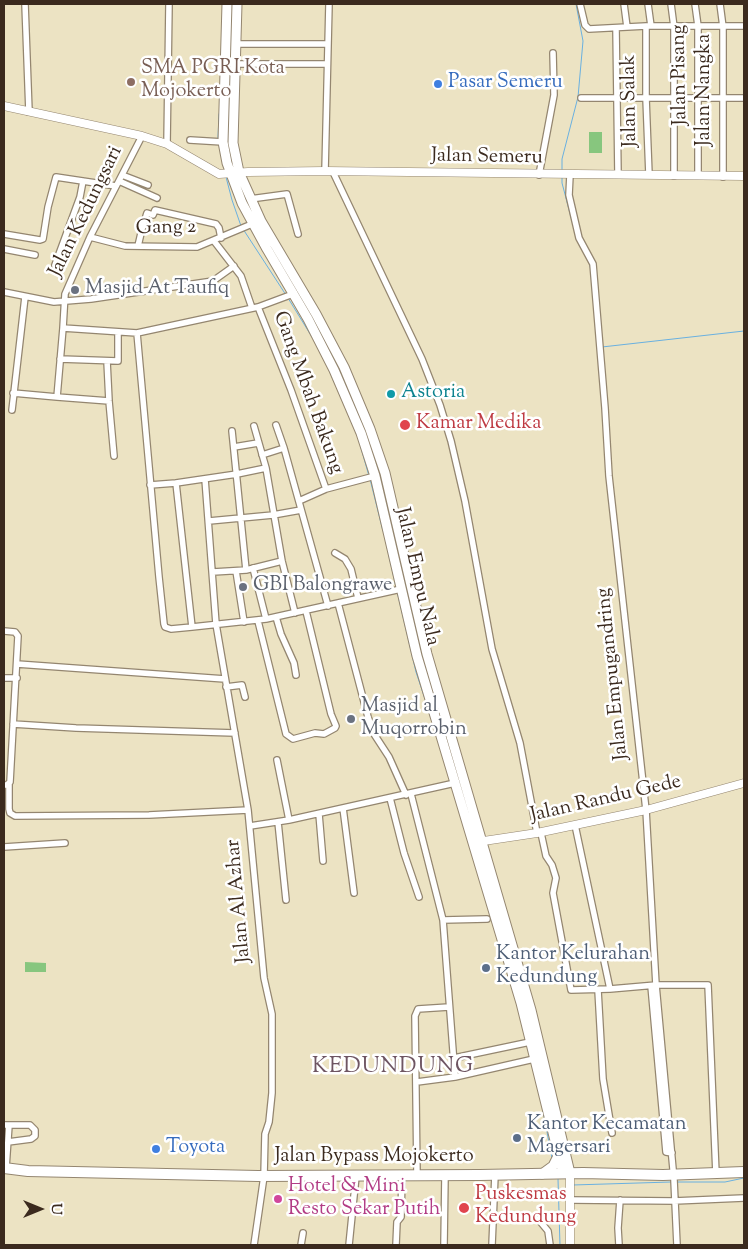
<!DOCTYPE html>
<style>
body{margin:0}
#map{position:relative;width:748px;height:1249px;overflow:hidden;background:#ece3c3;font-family:"Sorts Mill Goudy",serif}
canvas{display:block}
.frame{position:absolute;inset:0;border:5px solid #3b2a1e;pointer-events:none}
.north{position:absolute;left:15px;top:1184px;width:50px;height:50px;-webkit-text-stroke:4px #fff;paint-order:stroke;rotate:90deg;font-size:14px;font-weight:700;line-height:20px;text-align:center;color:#3b2a1e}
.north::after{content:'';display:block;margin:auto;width:18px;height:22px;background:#3b2a1e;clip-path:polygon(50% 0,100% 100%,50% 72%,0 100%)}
</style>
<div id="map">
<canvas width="748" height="1249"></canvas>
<div class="frame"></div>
<div class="north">U</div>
</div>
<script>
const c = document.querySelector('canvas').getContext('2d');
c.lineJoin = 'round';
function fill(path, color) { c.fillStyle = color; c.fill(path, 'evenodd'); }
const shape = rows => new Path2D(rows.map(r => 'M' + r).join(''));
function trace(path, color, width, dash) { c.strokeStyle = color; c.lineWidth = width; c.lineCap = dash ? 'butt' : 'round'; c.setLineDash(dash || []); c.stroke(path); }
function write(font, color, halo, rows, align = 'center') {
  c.font = font + ' "Sorts Mill Goudy",serif'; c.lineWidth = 5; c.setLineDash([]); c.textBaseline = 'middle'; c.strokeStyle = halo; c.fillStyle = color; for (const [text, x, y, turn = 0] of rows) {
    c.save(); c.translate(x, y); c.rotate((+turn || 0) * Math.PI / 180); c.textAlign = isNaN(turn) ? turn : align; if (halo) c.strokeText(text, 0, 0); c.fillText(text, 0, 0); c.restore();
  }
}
fill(shape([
 [589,132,602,132,602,153,589,153],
 [25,962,46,963,46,972,25,972]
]), '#87c67e');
trace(shape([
 [218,138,219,114],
 [221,153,225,171],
 [562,170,562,159,578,97,583,41,576,4],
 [226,177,232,200,241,226],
 [562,177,562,183,576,236],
 [243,229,286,295],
 [589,262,591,270],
 [288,298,312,337],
 [596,329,597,347],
 [602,347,744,331],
 [328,367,334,382],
 [361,448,369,476],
 [370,479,383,531],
 [387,547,396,587],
 [397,591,416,672,425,699],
 [543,1111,552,1158],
 [558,1179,560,1245],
 [675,1182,725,1182,744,1178],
 [573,1185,671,1182]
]), '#69b0e0', 1);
const minor = shape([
 [25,4,29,112],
 [580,4,585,25,589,29,646,26,744,26],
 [624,4,627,27],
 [648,4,651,26],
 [671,4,674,27,674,176],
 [695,4,698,26,698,176],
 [720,4,723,27,723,177],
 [646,26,646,98,649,175],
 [616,28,618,175],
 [236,44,328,44],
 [235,64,327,64],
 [581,98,744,98],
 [142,136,90,237,65,294,63,328,137,333,258,307,293,294],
 [190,140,223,142],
 [167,144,169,4],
 [325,171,329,4],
 [333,172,422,359,440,405,451,441,465,501,492,649,520,743,537,833],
 [122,175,148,185],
 [539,175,554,95,553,53],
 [570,175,569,195,579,238,593,264,605,408,609,476,646,810,656,985,674,1180,677,1245],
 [119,181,157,198],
 [250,199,287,194,298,234],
 [4,234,40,240,43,239,48,207,56,177,116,186],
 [90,237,125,246,197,247,252,224],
 [214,241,241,276,252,308],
 [138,246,142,229,147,213,153,215,155,210,216,224,219,228,221,238],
 [4,249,35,255],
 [55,265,80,197,83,181],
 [4,292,54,302,91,299,213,281,234,266],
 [258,307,291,390,326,489],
 [63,328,57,397,109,401],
 [137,333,159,577,164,624,165,627,171,629,192,627,266,619,401,589],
 [60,359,118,361,118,332],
 [107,361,109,401,114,456],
 [13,393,57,397],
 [12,410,25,297],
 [276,425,284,448,328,606],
 [254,426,266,468,282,561,295,613],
 [232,431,246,570],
 [234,447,258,443],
 [262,455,284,448],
 [205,479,216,624,248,810,264,978,272,1014,272,1093,269,1122,265,1134,264,1176,254,1245],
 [150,485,176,483],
 [299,501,326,489,375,476],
 [209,521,273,515,301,510],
 [335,553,345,559,351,569,358,598],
 [253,568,266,619],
 [236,571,244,622],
 [213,572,246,570,282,561],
 [338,603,368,717,374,734,389,757,406,795],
 [276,617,281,634,294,663,296,675],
 [258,621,286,734,293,739,315,733,324,734,335,728,336,726,331,714,306,611],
 [192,627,176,483,237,474,266,468],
 [4,631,15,632,18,636,10,782,7,785,4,785],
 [17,664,225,679],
 [4,678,17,678],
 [226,687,242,685,245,697],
 [13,724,76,728,235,733],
 [277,760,289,820],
 [9,783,9,809,10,813,15,816,149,815,248,810],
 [411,794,443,920,455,1077,417,1082],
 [390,798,404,853,419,897],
 [343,808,354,893],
 [319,814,323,861],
 [278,822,286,900],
 [575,825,610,989,656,985,708,985,716,1174],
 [250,826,289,820,455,783],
 [541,833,546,856,552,865,556,878,553,893,571,990,610,989],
 [4,847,65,843],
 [443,920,487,919],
 [651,986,666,1152,672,1153],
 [598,990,603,1079,612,1133],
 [454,1058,530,1042],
 [455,1077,534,1059],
 [4,1125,30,1125,35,1130,35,1136,31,1139,8,1142],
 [6,1168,9,1125],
 [417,1175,415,1016,418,1009,449,1007],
 [571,1200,674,1201,744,1198],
 [493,1217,538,1219,548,1231,550,1245],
 [301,1245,303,1233],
 [349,1245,356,1176],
 [396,1245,397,1222,401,1217,402,1176],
 [444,1245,445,1175],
 [492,1245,495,1175],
 [619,1245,618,1228,620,1200]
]);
const tertiary = shape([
 [4,106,142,136,167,144,219,174,248,172,325,171,744,176],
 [477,842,537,833,646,810,744,783],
 [570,1245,570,1173]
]);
const secondary = shape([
 [227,4,223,142,227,163,242,203,267,249,308,319,334,370,361,433,375,476,417,656,521,1003,563,1173],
 [237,4,233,143,239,172,261,221,316,314,344,367,370,429,385,473,427,654,531,1010,570,1173],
 [542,1174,553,1166,558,1156]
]);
const trunk = shape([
 [4,1168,28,1171,258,1176,480,1175,583,1173,663,1175,744,1172]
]);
trace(minor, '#948670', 8);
trace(tertiary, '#948670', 9);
trace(secondary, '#948670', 11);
trace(trunk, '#948670', 12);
trace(minor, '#fff', 5.5);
trace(tertiary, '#fff', 8);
trace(secondary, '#fff', 9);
trace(trunk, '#fff', 10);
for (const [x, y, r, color] of [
 [131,82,5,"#8d6e63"],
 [438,84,5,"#3f7fe0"],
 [75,290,5,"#6b7280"],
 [391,394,5,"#0f9aa8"],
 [405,425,6,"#e0444e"],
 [243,587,5,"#6b7280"],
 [351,719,5,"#6b7280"],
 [486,968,5,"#5c6f8a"],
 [517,1138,5,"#5c6f8a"],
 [156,1149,5,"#3f7fe0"],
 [278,1199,5,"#d1479c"],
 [464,1208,6,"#e0444e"]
]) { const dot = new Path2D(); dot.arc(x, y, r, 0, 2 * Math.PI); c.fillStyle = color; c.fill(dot); trace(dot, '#fff', 2); }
write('20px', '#785e54', '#fff', [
 ["SMA PGRI Kota",141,70],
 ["Mojokerto",141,93]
], 'left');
write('20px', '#3b2a1e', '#fff', [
 ["Jalan Pisang",681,75,-91],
 ["Jalan Nangka",706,90,-90],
 ["Jalan Salak",631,101,-91],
 ["Jalan Semeru",487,158,1],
 ["Jalan Kedungsari",87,212,-64],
 ["Gang 2",166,229,-1],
 ["Gang Mbah Bakung",307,393,70],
 ["Jalan Empu Nala",416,577,77],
 ["Jalan Empugandring",614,674,-96],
 ["Jalan Randu Gede",606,800,-13],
 ["Jalan Al Azhar",240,901,-95],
 ["Jalan Bypass Mojokerto",374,1158]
]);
write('20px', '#366cbe', '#fff', [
 ["Pasar Semeru",448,84],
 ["Toyota",166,1149]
], 'left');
write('20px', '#5b616d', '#fff', [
 ["Masjid At Taufiq",85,290],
 ["GBI Balongrawe",253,587],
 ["Masjid al",361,708],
 ["Muqorrobin",361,731]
], 'left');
write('20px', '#0d838f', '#fff', [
 ["Astoria",401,394]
], 'left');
write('20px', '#be3a42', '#fff', [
 ["Kamar Medika",416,425],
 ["Puskesmas",475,1196],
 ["Kedundung",475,1219]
], 'left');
write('20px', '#4e5e75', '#fff', [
 ["Kantor Kelurahan",496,956],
 ["Kedundung",496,979],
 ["Kantor Kecamatan",527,1126],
 ["Magersari",527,1149]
], 'left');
write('20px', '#b23c85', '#fff', [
 ["Hotel & Mini",288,1188],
 ["Resto Sekar Putih",288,1211]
], 'left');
c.letterSpacing = '1px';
write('22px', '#6e5562', '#fff', [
 ["KEDUNDUNG",393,1068]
]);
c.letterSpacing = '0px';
</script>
